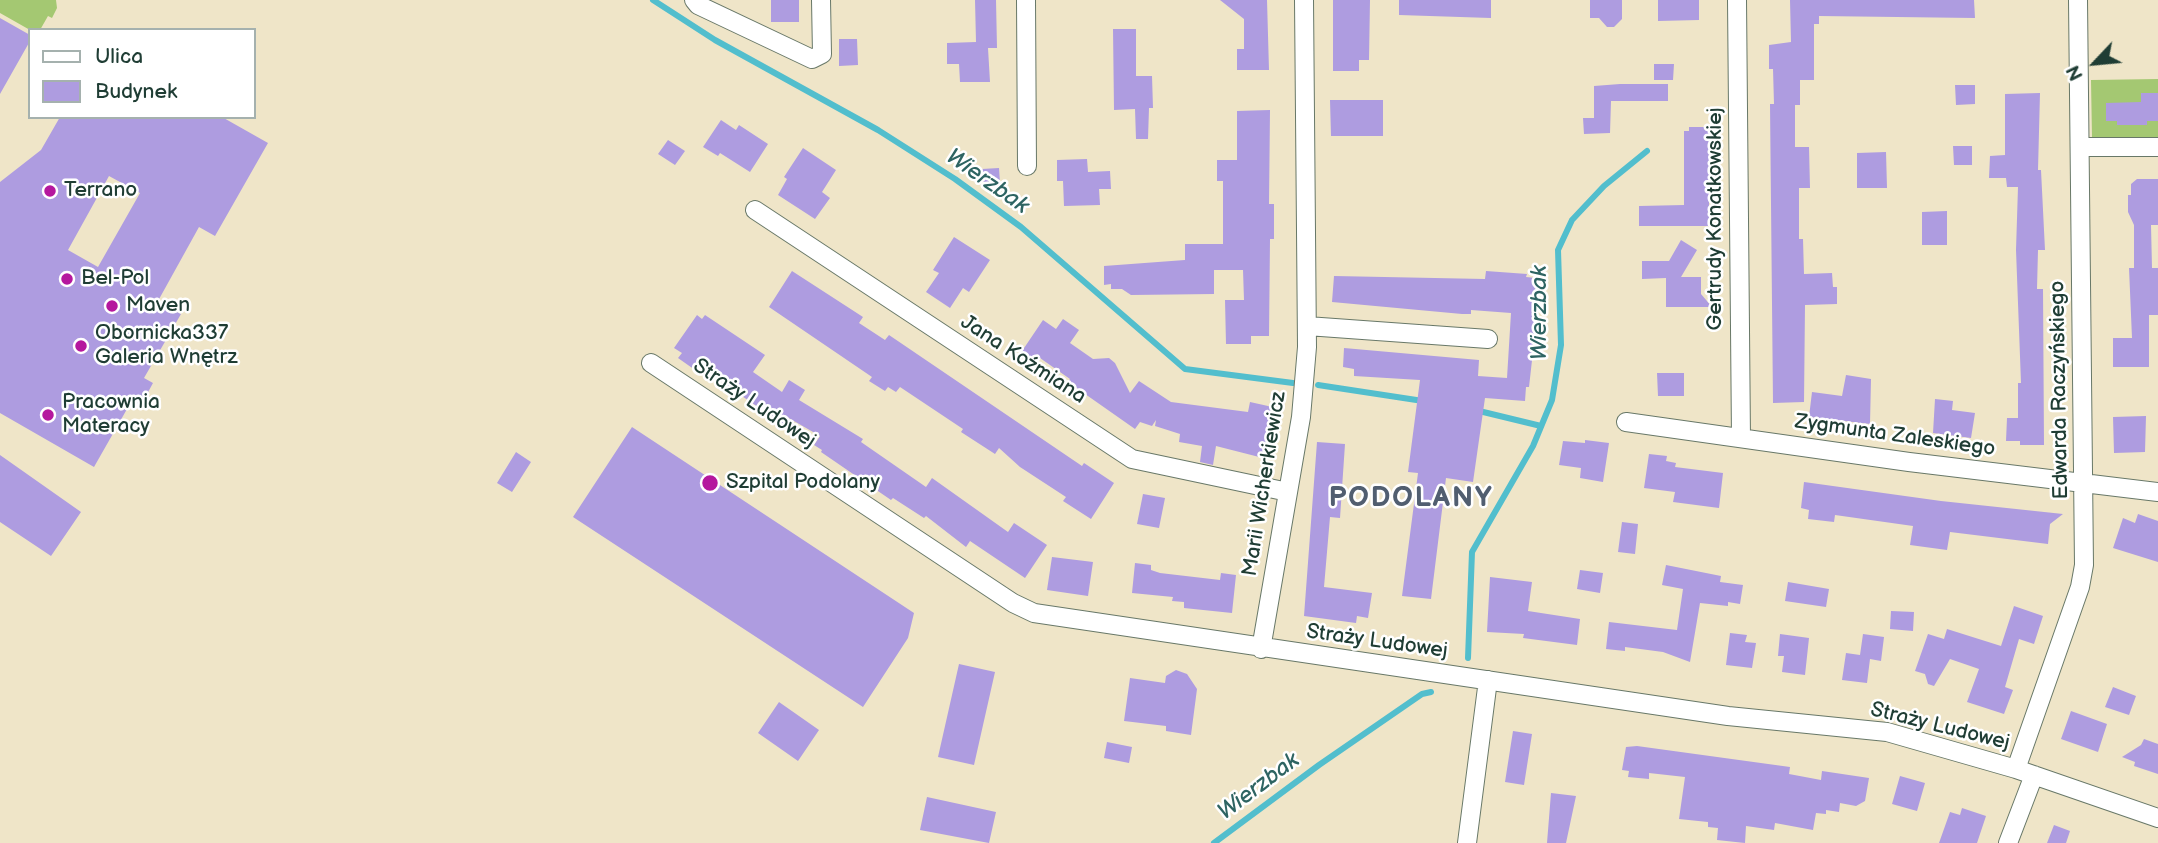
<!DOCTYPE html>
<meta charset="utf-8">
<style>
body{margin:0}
#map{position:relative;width:2158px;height:843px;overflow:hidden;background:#efe5c8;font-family:"Balsamiq Sans",sans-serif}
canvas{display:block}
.legend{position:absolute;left:28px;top:28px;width:228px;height:91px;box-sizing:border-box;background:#fff;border:2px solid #a5b1ae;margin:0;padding:9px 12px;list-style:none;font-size:21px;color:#1f3d34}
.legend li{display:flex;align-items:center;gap:14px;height:35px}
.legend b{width:35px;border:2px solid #a5b1ae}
.north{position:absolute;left:2060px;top:28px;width:70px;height:70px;-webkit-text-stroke:5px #fff;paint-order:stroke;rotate:244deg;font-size:19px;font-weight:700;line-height:28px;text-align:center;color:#1f3d34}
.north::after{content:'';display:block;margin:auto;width:24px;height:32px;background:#1f3d34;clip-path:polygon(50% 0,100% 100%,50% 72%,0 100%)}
</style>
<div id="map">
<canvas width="2158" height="843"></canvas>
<ul class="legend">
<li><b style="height:9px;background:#fff"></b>Ulica</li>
<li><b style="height:19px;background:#ae9ce0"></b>Budynek</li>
</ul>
<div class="north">N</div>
</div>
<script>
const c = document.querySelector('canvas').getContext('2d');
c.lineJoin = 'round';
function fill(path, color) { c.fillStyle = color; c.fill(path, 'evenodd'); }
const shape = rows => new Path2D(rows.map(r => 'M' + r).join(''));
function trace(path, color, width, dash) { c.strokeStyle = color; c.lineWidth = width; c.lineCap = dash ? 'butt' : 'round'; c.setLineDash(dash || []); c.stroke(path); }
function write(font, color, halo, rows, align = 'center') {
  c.font = font + ' "Balsamiq Sans",sans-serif'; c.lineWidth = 5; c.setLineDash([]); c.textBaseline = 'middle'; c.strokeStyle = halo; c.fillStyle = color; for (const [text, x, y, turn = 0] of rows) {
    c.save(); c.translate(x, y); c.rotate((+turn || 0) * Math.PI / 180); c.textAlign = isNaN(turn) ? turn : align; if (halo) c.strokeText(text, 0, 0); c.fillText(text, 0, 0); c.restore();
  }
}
fill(shape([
 [0,0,56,0,57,8,52,18,48,16,40,30,30,30,0,13],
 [2158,79,2158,138,2092,138,2091,80]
]), '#a4c872');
trace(shape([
 [653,0,715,40,878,130,955,179,1021,227,1185,369,1293,383],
 [1318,385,1423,401],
 [1475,410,1541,426],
 [1468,658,1472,552,1533,446,1552,400,1561,345,1558,250,1572,220,1604,186,1647,151],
 [1214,843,1319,765,1422,694,1431,692]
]), '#52becd', 6);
fill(shape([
 [771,0,799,0,799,22,771,22],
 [975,0,996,0,997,48,988,48,990,82,960,82,959,64,947,64,947,43,976,42],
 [1220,0,1267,0,1269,70,1237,70,1237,49,1244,49,1244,19],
 [1333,0,1370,0,1369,60,1359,60,1359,71,1333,71],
 [1399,0,1491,0,1491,18,1399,15],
 [1590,0,1622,0,1622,19,1614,27,1607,27,1599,18,1590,18],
 [1658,0,1699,0,1699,20,1658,21],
 [1790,0,1974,0,1975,18,1819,16,1819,24,1814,24,1814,80,1800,80,1800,105,1795,105,1795,147,1809,147,1810,188,1799,188,1799,239,1803,239,1804,274,1832,273,1833,287,1837,287,1837,304,1805,305,1804,402,1773,403,1770,104,1774,104,1773,69,1769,69,1769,45,1791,42],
 [0,18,30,35,30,41,0,94],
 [1113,29,1136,29,1136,76,1152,76,1153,108,1149,108,1148,139,1136,139,1135,109,1114,110],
 [839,39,857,39,858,65,839,66],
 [1654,64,1674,64,1673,80,1654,80],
 [1620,84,1668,84,1668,101,1611,101,1610,133,1584,134,1583,118,1594,118,1594,86],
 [1955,85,1975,85,1975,104,1956,105],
 [2040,93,2038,170,2041,170,2045,250,2038,250,2037,289,2043,289,2044,445,2020,445,2020,441,2006,441,2007,418,2018,418,2018,383,2021,383,2016,250,2018,187,2007,187,2006,178,1989,178,1990,156,2005,155,2005,94],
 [2141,93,2158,93,2158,121,2147,121,2147,125,2117,125,2117,121,2106,121,2106,103,2141,102],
 [1330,100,1383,100,1383,136,1331,136],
 [1270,110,1269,204,1274,204,1274,239,1270,239,1269,336,1251,336,1251,344,1226,344,1225,300,1244,300,1243,270,1214,270,1214,294,1131,295,1122,289,1111,289,1111,284,1104,285,1104,266,1185,260,1185,244,1223,244,1223,181,1217,181,1217,160,1237,160,1237,111],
 [60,117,222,117,268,143,215,236,199,227,158,301,181,314,144,378,153,383,140,407,131,402,94,467,0,413,0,182,41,150],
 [109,176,140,193,98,267,68,250],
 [721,120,736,130,739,125,768,144,750,172,720,153,718,156,703,147],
 [1689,127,1709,127,1709,226,1639,226,1639,206,1684,205,1684,131,1689,131],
 [668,140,685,151,675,165,658,154],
 [1953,146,1972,146,1972,165,1954,165],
 [803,148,836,170,822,192,830,198,815,219,778,195,787,179,784,177],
 [1886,152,1887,188,1857,188,1857,153],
 [1087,159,1088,172,1110,171,1111,189,1099,189,1100,205,1064,206,1063,181,1057,181,1057,160],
 [999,168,1000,183,983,184,982,169],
 [2137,179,2158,179,2158,225,2151,225,2152,268,2158,268,2158,315,2149,315,2149,367,2113,367,2113,338,2132,338,2129,268,2134,268,2134,225,2128,212,2128,195,2131,195,2131,184],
 [1947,211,1947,245,1922,245,1922,212],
 [954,237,990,260,969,292,963,288,950,308,926,292,939,273,933,270],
 [1681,240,1697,250,1681,277,1701,277,1701,294,1712,307,1666,307,1666,278,1642,279,1642,261,1669,261],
 [792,271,863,317,859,323,885,340,889,335,1082,466,1084,463,1114,483,1091,519,1063,501,1066,497,1020,467,999,448,995,454,961,432,963,429,900,387,896,392,888,387,885,391,869,381,872,377,769,307],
 [1486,271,1527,274,1526,277,1536,278,1536,307,1538,307,1529,387,1526,387,1525,401,1485,398,1473,482,1446,478,1431,599,1402,596,1418,473,1408,472,1420,380,1354,376,1354,369,1343,367,1344,348,1479,360,1478,376,1507,378,1511,313,1471,310,1471,314,1462,314,1332,302,1334,276,1485,279],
 [697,315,702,319,705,315,765,355,753,372,782,392,789,380,805,390,799,400,863,439,861,442,926,487,932,478,1008,532,1014,523,1047,545,1025,578,970,541,966,547,926,516,924,518,893,498,891,500,821,452,822,450,814,445,820,436,787,417,783,424,708,373,705,377,678,358,682,353,674,348],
 [1063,319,1079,330,1070,343,1093,359,1109,358,1115,363,1130,393,1139,381,1171,402,1248,412,1250,402,1277,408,1267,459,1216,446,1213,465,1200,462,1202,446,1179,442,1180,434,1155,426,1156,420,1152,426,1140,422,1135,429,1068,382,1070,379,1040,358,1035,364,1020,354,1043,320,1056,329],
 [1657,373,1684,373,1684,396,1658,396],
 [1846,375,1871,379,1870,424,1809,417,1812,392,1842,396],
 [1935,399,1953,401,1952,410,1975,413,1971,438,1933,433],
 [2146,416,2145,452,2114,453,2113,417],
 [632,427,914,613,908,638,863,707,573,517],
 [1585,440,1609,443,1603,482,1580,478,1581,468,1559,465,1563,441,1585,443],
 [1317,442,1345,444,1340,518,1330,517,1324,587,1372,593,1368,618,1357,616,1356,623,1304,616],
 [516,452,531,462,512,492,497,483],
 [1649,454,1667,456,1666,461,1676,463,1675,467,1723,473,1719,508,1673,502,1675,492,1644,488],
 [0,455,81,512,51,556,0,522],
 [1804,482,1941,501,2063,514,2050,524,2048,544,1950,532,1947,550,1910,545,1913,526,1835,515,1834,522,1808,519,1809,510,1801,508],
 [1143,494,1165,498,1159,528,1137,524],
 [2138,514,2158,521,2158,562,2113,548,2123,518,2135,523],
 [1622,522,1638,524,1635,554,1618,552],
 [1052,557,1093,562,1088,596,1047,590],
 [1135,563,1151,565,1151,570,1160,573,1220,580,1221,573,1236,575,1232,613,1184,608,1184,602,1172,601,1173,597,1132,593],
 [1666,565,1721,576,1720,582,1743,585,1740,604,1728,602,1728,606,1700,603,1690,662,1663,652,1625,647,1625,651,1606,649,1609,622,1677,630,1683,589,1662,585],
 [1580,570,1603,573,1600,593,1577,589],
 [1490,577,1532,582,1528,611,1580,619,1577,645,1523,638,1524,634,1487,632],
 [1788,582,1829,589,1826,607,1785,601],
 [2014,606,2043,616,2034,644,2019,639,2005,687,2013,690,2004,714,1967,702,1979,669,1950,659,1934,686,1928,684,1925,674,1915,671,1928,634,1944,639,1947,629,2001,646],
 [1891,611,1914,612,1913,631,1890,629],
 [1730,633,1747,635,1745,642,1756,643,1752,668,1726,665],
 [1780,634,1809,638,1805,675,1782,672,1784,656,1778,656],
 [1863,634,1884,637,1881,661,1870,659,1867,683,1842,680,1846,653,1860,655],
 [959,664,995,672,974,765,938,757],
 [1176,670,1187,674,1197,689,1191,735,1166,731,1166,726,1124,721,1130,678,1165,683,1166,676],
 [2113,687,2136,696,2129,715,2105,707],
 [779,702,819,730,798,761,758,733],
 [2071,711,2107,724,2098,752,2061,739],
 [1513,731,1532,734,1524,785,1505,782],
 [2144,739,2158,744,2158,774,2134,766,2135,762,2122,757,2141,745],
 [1107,742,1132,747,1129,763,1104,758],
 [1637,746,1790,767,1789,774,1821,780,1822,771,1869,778,1865,801,1856,806,1840,803,1839,812,1826,810,1826,814,1816,813,1813,830,1775,823,1774,830,1746,826,1745,843,1717,840,1718,828,1708,827,1708,822,1679,819,1685,777,1649,773,1649,779,1628,777,1629,771,1622,770,1626,747],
 [1900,776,1925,783,1917,811,1892,804],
 [1551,793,1576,796,1566,843,1547,843],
 [927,797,996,812,989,843,920,830],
 [1962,808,1986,816,1977,843,1939,843,1950,812,1960,815],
 [2054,825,2070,831,2066,843,2047,843]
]), '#ae9ce0');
const street = shape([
 [694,0,698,5,812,59,822,54,821,0],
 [1026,0,1027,166],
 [1737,0,1741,438],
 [2080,147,2158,147],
 [755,210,1132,459,1288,492],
 [1307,326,1488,339],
 [651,363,1013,603,1034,613,1728,716,1887,732,2016,769,2158,818],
 [1626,422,1909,462,2158,492],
 [1261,649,1301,417,1307,347,1304,0],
 [2016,769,2080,587,2084,565,2078,0],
 [1467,843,1488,680],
 [2008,843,2034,775]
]);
trace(street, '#687868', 20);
trace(street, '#fff', 18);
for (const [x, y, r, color] of [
 [50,191,7,"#b5179e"],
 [67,279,7,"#b5179e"],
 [112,306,7,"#b5179e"],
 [81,346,7,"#b5179e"],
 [48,415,7,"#b5179e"],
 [710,483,9,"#b5179e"]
]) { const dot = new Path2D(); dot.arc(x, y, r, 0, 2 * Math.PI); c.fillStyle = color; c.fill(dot); trace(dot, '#fff', 2.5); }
write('21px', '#1f3d34', '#fff', [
 ["Terrano",64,191],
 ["Bel-Pol",81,279],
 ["Maven",126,306],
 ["Obornicka337",95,334],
 ["Galeria Wnętrz",95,358],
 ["Pracownia",62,403],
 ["Materacy",62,427],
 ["Szpital Podolany",726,483]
], 'left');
write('21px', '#1f3d34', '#fff', [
 ["Gertrudy Konatkowskiej",1716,219,-90],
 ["Jana Koźmiana",1023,360,33],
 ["Edwarda Raczyńskiego",2060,390,-91],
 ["Straży Ludowej",754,404,34],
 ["Zygmunta Zaleskiego",1895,436,8],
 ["Marii Wicherkiewicz",1265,484,-81],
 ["Straży Ludowej",1377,642,8],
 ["Straży Ludowej",1940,727,14]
]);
write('italic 23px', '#2e6462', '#fff', [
 ["Wierzbak",987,182,35],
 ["Wierzbak",1540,313,-90],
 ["Wierzbak",1259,787,-37]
]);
c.letterSpacing = '2px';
write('bold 28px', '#515e70', '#fff', [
 ["PODOLANY",1411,499]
]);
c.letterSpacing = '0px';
</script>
